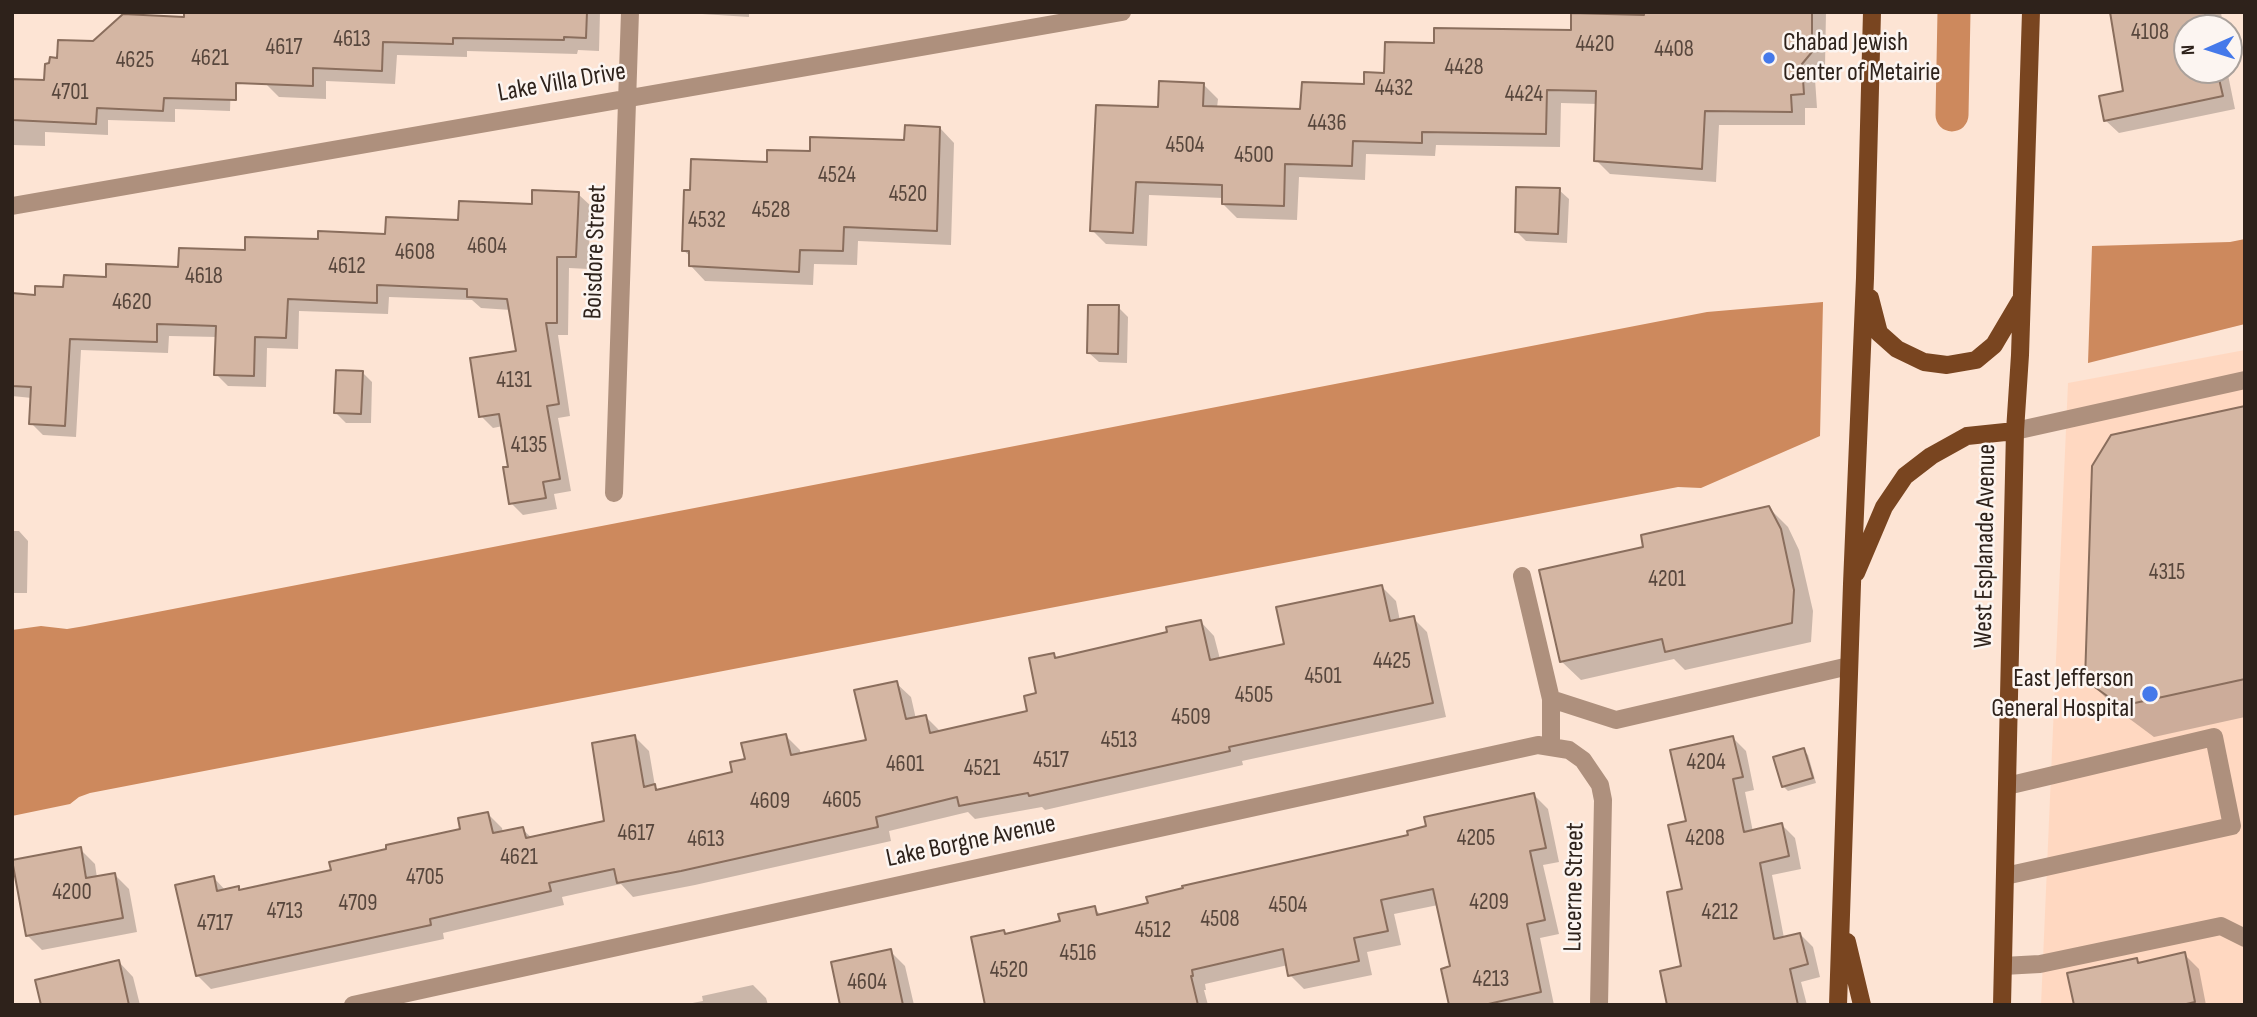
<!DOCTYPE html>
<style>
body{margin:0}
#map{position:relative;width:2257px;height:1017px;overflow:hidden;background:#fde4d4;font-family:"Sofia Sans Condensed",sans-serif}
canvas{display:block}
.frame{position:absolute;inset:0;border:14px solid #2e221b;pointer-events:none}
.north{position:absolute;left:2173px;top:14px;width:70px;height:70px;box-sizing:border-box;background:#fcf5f1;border:2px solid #aaa19b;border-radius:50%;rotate:267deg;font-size:19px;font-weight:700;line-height:28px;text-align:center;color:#2e221b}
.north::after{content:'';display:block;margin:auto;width:24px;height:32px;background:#4579ea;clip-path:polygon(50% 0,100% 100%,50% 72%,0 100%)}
</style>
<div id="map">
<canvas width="2257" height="1017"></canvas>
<div class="frame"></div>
<div class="north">N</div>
</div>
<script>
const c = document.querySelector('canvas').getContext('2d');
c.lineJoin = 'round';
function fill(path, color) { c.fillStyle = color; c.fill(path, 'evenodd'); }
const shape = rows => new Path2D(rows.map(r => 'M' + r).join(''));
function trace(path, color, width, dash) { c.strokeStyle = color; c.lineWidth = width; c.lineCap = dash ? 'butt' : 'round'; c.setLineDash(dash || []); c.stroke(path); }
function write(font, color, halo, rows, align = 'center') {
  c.font = font + ' "Sofia Sans Condensed",sans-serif'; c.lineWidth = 5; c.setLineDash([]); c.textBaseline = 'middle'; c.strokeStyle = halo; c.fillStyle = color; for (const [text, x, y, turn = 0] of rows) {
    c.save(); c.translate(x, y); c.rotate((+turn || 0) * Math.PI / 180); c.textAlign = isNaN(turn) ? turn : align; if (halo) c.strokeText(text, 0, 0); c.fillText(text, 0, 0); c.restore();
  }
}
fill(shape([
 [2245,350,2245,1005,2041,1005,2068,383]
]), '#ffd8c1');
fill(shape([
 [2245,239,2245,324,2088,363,2092,246,2230,242],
 [1823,302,1820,436,1701,488,1678,487,90,793,79,797,70,804,12,816,12,630,41,626,67,629,85,626,1707,312]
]), '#cd895d');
fill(shape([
 [233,12,230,111,175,109,175,122,108,120,108,135,45,132,45,146,12,145,12,81,46,81,59,60,93,43,186,19],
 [269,12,600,12,599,51,578,50,577,54,467,51,467,57,397,55,395,84,326,81,326,99,279,97,265,83],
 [700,12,749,12,749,17,702,14],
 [1646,12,1826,12,1825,67,1815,79,1817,108,1805,108,1805,125,1719,125,1716,182,1610,174,1596,160,1598,104,1561,103,1560,147,1436,145,1435,156,1366,154,1365,180,1299,177,1297,220,1237,218,1223,204,1223,198,1149,195,1147,246,1106,244,1092,230,1159,109,1204,85,1218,99,1217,108,1302,111,1366,86,1436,45,1572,32,1646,17],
 [2112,12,2221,12,2223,28,2187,28,2187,70,2227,70,2235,109,2119,133,2105,120,2125,93],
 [940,128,954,143,951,245,858,241,857,265,814,264,813,285,705,281,691,266,691,257,683,250,768,164,812,153,906,142],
 [1559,190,1569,199,1567,243,1526,241,1516,231],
 [578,194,591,206,588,269,569,268,568,335,558,335,570,416,558,418,571,491,554,494,557,509,523,515,511,503,510,468,503,426,493,428,481,416,518,352,511,310,481,308,472,300,389,297,388,314,299,311,298,349,267,348,266,387,228,386,216,374,218,337,169,336,168,353,81,350,76,437,43,435,31,423,32,398,12,396,12,295,36,296,108,279,180,268,247,252,320,241,387,236,534,206],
 [1118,307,1128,317,1127,363,1099,362,1089,353],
 [362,372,372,382,371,423,346,423,336,413],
 [2245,408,2245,717,2154,737,2119,711,2087,679],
 [1769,508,1788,527,1799,550,1813,611,1811,642,1685,670,1674,659,1581,680,1561,661,1646,548],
 [12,531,19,531,28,541,27,593,12,593],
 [1382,587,1396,601,1400,621,1413,618,1427,632,1446,717,1242,761,1243,765,1045,810,1042,807,975,819,968,812,889,831,891,841,695,885,633,897,621,884,562,897,564,905,443,933,444,939,211,989,197,975,214,878,226,891,238,888,241,892,333,872,463,830,487,813,502,828,503,833,522,829,532,838,606,822,635,737,649,751,655,786,659,791,734,774,747,761,786,736,800,750,801,755,868,741,896,683,911,697,916,719,926,717,940,731,1029,713,1053,655,1058,659,1169,634,1200,621,1214,636,1220,659,1286,645],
 [1733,738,1746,751,1754,790,1745,792,1753,832,1782,825,1795,838,1801,869,1772,875,1784,938,1800,934,1813,947,1820,977,1801,982,1807,1005,1669,1005,1683,968,1688,822],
 [1804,750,1808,755,1816,783,1788,791,1783,786],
 [1534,795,1548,809,1559,862,1543,865,1559,934,1540,938,1554,1005,1451,1005,1452,968,1438,905,1394,914,1401,945,1367,952,1372,975,1304,989,1290,975,1288,965,1205,984,1206,990,1204,990,1208,1005,987,1005,1004,932,1007,935,1062,923,1094,908,1101,915,1410,837],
 [80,849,95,864,97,878,114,874,129,889,137,932,42,950,27,935],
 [890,951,905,966,914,1005,842,1005],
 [2184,954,2199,969,2206,1005,2076,1005,2136,960,2141,964],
 [119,962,133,977,140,1005,42,1005],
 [753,985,766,998,768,1005,682,1005,703,1001,702,996]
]), '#0003');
trace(shape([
 [1952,115,1954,12]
]), '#cd895d', 33);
const building = shape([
 [184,12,587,12,586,38,564,37,564,40,453,38,453,44,383,42,382,71,313,68,313,86,236,83,236,100,164,98,163,111,97,108,96,124,12,120,12,79,44,80,45,64,49,63,50,57,57,58,58,40,93,41,123,14,184,17,184,12],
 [1644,12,1812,12,1812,52,1802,64,1804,94,1791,95,1792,112,1705,111,1702,169,1594,161,1596,91,1547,90,1546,134,1422,132,1422,143,1353,141,1352,166,1285,164,1284,206,1222,204,1222,185,1136,182,1133,233,1090,231,1096,105,1158,107,1159,81,1204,83,1203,106,1300,109,1302,82,1364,84,1364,72,1384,73,1385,42,1434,43,1434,28,1571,30,1571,13,1644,15,1644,12],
 [2110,12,2205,12,2208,28,2187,28,2187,70,2217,70,2223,96,2104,121,2099,96,2123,91,2110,12],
 [905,125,940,127,937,231,844,227,843,251,800,250,799,272,689,266,689,251,682,251,684,190,690,190,691,159,767,162,767,150,810,151,810,137,904,140,905,125],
 [1516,187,1560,188,1558,234,1515,232,1516,187],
 [532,190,579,192,576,257,557,257,557,323,546,323,559,404,547,406,560,479,543,482,546,498,509,504,503,467,508,467,499,414,479,417,470,358,516,351,507,299,467,297,467,289,377,285,377,303,288,299,286,338,255,337,254,376,214,375,216,326,157,324,157,342,70,339,65,426,29,424,31,387,12,386,12,293,35,295,35,286,63,287,64,275,106,277,106,264,178,267,179,248,245,250,245,237,318,239,318,231,385,234,386,217,458,220,459,201,532,204,532,190],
 [1088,305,1119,305,1118,354,1087,353,1088,305],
 [336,370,363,371,361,414,334,413,336,370],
 [2245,406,2245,679,2121,706,2085,680,2092,466,2111,435,2245,406],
 [1769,506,1781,529,1794,590,1792,623,1665,652,1662,639,1560,662,1539,570,1643,547,1641,535,1769,506],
 [1382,585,1390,621,1414,616,1433,703,1229,747,1230,751,1029,796,1028,793,959,806,957,797,876,817,878,827,681,871,617,883,614,869,549,883,551,891,430,919,431,925,196,976,175,885,214,876,217,891,239,886,239,890,331,870,329,862,386,849,386,845,460,829,458,818,488,812,493,833,523,827,526,838,604,821,592,743,635,735,644,787,655,784,656,790,732,772,730,762,745,759,741,743,786,734,791,755,866,740,854,690,897,681,906,719,926,715,930,733,1027,711,1024,696,1036,693,1029,658,1054,653,1055,658,1167,632,1166,627,1201,620,1210,660,1284,644,1276,607,1382,585],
 [1733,736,1743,777,1733,779,1744,832,1782,823,1789,856,1760,863,1774,939,1800,933,1808,964,1790,969,1798,1005,1667,1005,1660,971,1681,966,1667,892,1682,889,1668,825,1686,821,1670,750,1733,736],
 [1804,748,1813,778,1782,787,1773,757,1804,748],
 [1534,793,1546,848,1530,851,1545,920,1527,924,1541,992,1484,1005,1449,1005,1441,969,1450,966,1433,889,1381,900,1388,931,1354,938,1359,961,1288,976,1283,949,1192,970,1193,976,1191,976,1198,1005,985,1005,971,937,1004,930,1005,934,1060,921,1058,914,1095,906,1097,915,1148,903,1146,897,1183,888,1182,886,1408,835,1407,831,1426,826,1424,817,1534,793],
 [81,847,86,878,115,873,123,918,26,936,12,860,81,847],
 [891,949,903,1005,840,1005,831,962,891,949],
 [2185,952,2195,1002,2182,1005,2074,1005,2067,973,2137,958,2138,963,2185,952],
 [119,960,129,1005,41,1005,35,980,119,960]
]);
fill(building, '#d4b6a3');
trace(building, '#8a6e5d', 2);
trace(shape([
 [12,206,1122,12],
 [2015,431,2245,380],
 [614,493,630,12],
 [1522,576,1551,699,1551,746],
 [1551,699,1616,720,1849,666],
 [2005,876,2232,826,2214,737,2007,786],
 [2003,966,2040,964,2221,926,2245,938],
 [353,1005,1538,745,1569,750,1583,760,1600,785,1603,800,1599,1005]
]), '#ae907d', 18);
trace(shape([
 [1870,298,1879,333,1897,349,1924,362,1947,365,1976,360,1994,345,2020,301],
 [1856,573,1884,507,1905,476,1931,456,1967,436,2015,431],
 [1847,942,1862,1005],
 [1838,1005,1852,584,1865,278,1872,12],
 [2002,1005,2015,431,2020,355,2031,12]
]), '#794520', 18);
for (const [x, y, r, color] of [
 [1769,58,7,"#4579ea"],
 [2150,694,9,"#4579ea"]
]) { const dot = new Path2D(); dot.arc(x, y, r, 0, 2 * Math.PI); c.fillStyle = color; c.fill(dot); trace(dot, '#fcf5f1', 2.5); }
write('23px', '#58473d', null, [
 ["4108",2150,33],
 ["4613",352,40],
 ["4420",1595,45],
 ["4617",284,48],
 ["4408",1674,50],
 ["4621",210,59],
 ["4625",135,61],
 ["4428",1464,68],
 ["4432",1394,89],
 ["4701",70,93],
 ["4424",1524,95],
 ["4436",1327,124],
 ["4504",1185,146],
 ["4500",1254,156],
 ["4524",837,176],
 ["4520",908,195],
 ["4528",771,211],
 ["4532",707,221],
 ["4604",487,247],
 ["4608",415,253],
 ["4612",347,267],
 ["4618",204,277],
 ["4620",132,303],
 ["4131",514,381],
 ["4135",529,446],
 ["4315",2167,573],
 ["4201",1667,580],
 ["4425",1392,662],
 ["4501",1323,677],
 ["4505",1254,696],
 ["4509",1191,718],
 ["4513",1119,741],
 ["4517",1051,761],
 ["4204",1706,763],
 ["4601",905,765],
 ["4521",982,769],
 ["4605",842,801],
 ["4609",770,802],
 ["4617",636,834],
 ["4205",1476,839],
 ["4208",1705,839],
 ["4613",706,840],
 ["4621",519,858],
 ["4705",425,878],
 ["4200",72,893],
 ["4209",1489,903],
 ["4709",358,904],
 ["4504",1288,906],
 ["4713",285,912],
 ["4212",1720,913],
 ["4508",1220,920],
 ["4717",215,924],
 ["4512",1153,931],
 ["4516",1078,954],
 ["4520",1009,971],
 ["4213",1491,980],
 ["4604",867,983]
]);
write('26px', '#2e221b', '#fcf5f1', [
 ["Chabad Jewish",1783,43],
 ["Center of Metairie",1783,73],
 ["East Jefferson",2134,679,"right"],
 ["General Hospital",2134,709,"right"]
], 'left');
write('26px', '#2e221b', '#fcf5f1', [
 ["Lake Villa Drive",562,83,-10],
 ["Boisdore Street",596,252,-88],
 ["West Esplanade Avenue",1986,546,-89],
 ["Lake Borgne Avenue",971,842,-12],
 ["Lucerne Street",1575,887,-89]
]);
</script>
